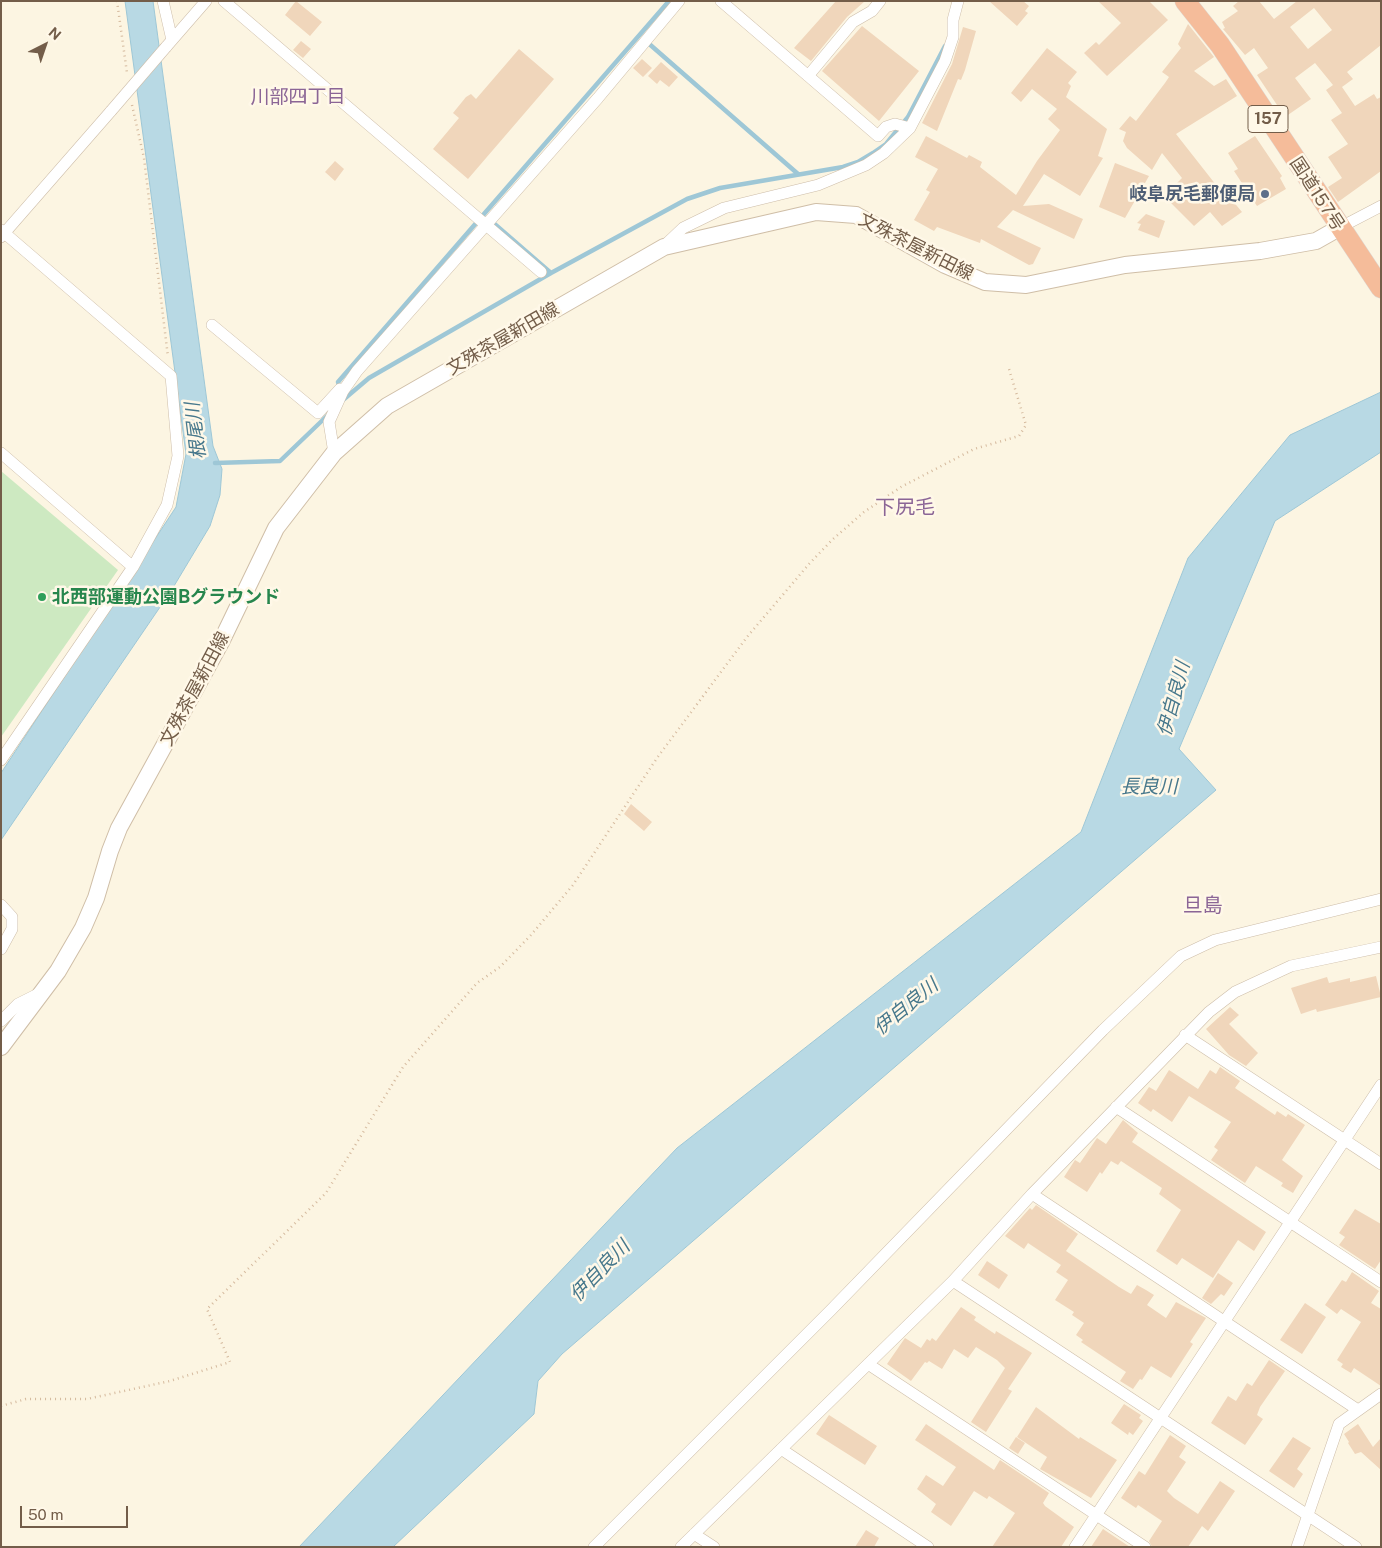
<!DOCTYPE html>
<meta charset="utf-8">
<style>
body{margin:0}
#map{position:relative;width:1382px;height:1548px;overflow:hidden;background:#fcf5e2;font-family:"Public Sans",sans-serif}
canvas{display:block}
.frame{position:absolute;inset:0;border:2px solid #735d49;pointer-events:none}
.north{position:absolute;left:20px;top:20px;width:50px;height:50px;-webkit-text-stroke:4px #fff8e8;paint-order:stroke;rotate:41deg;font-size:14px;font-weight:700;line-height:20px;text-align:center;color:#735d49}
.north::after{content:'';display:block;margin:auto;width:18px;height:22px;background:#735d49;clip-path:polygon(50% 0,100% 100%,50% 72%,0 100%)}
.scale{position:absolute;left:20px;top:1506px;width:108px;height:22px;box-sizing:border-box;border:2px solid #735d49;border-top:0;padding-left:6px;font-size:15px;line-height:18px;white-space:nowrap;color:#735d49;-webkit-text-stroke:4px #fff8e8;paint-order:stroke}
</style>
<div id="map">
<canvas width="1382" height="1548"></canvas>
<div class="frame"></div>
<div class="north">N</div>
<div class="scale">50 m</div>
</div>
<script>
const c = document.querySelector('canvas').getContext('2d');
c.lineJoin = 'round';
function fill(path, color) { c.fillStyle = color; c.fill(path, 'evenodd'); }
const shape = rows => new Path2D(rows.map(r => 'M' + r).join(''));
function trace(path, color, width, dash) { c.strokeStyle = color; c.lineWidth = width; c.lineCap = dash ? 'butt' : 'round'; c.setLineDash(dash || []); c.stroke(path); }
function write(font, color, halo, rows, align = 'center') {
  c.font = font + ' "Public Sans","Noto Sans JP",sans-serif'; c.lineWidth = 5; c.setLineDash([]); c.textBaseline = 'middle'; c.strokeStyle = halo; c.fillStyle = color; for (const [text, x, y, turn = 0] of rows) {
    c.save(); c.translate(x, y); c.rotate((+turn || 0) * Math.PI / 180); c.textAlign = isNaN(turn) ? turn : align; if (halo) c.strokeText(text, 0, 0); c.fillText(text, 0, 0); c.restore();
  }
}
fill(shape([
 [1,471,118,570,1,737]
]), '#cde9c1');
const water = shape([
 [125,1,153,1,213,446,222,469,220,495,210,526,171,591,1,840,1,773,176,507,186,454,125,1],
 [1381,392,1381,452,1275,521,1179,749,1216,790,562,1354,538,1381,534,1414,393,1547,299,1547,677,1148,1081,832,1188,558,1290,435,1381,392]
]);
fill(water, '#b8d9e4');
trace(water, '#9ec7d6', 1);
trace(shape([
 [647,42,798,174],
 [490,220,551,273],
 [340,389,338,382,669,1],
 [343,400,369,378,551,273,687,199,720,188,843,167,858,162,873,153,886,144,908,117,945,46],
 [215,463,280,461,329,414]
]), '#9ec7d6', 4.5);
fill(shape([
 [296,1,322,22,310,36,285,15],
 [836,1,865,1,847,17,811,61,794,48],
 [989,1,1023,1,1029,6,1025,11,1028,13,1017,26],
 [1098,1,1149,1,1168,20,1107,76,1084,53,1096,42,1099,45,1121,23],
 [1239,1,1259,1,1274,19,1297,1,1381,1,1381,45,1347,72,1353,79,1342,87,1355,106,1374,94,1377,99,1381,97,1381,171,1338,202,1328,187,1342,178,1328,157,1348,144,1331,120,1342,113,1326,90,1333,85,1315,63,1295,78,1311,99,1285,117,1257,75,1268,68,1254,48,1245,55,1223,29,1225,28,1222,22,1238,11,1233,6],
 [1314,8,1332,30,1308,49,1290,27],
 [1188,24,1214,57,1194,71,1214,86,1226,79,1237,96,1176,134,1220,190,1222,188,1242,212,1222,226,1210,212,1194,226,1164,196,1182,178,1162,153,1152,170,1127,148,1123,141,1126,132,1119,129,1130,116,1136,121,1165,83,1169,77,1162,72,1181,48,1178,44],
 [862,26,919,71,879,121,822,71],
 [963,27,976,31,965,70,961,80,958,79,937,131,922,123,952,64],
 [301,41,311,49,303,58,293,50],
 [1047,48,1077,72,1068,83,1071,86,1066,97,1107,129,1098,156,1103,158,1080,196,1044,174,1023,206,1049,204,1083,219,1074,239,1013,210,997,227,1041,248,1033,264,1029,265,981,239,980,243,937,227,934,231,914,220,930,192,926,190,938,169,915,157,926,136,967,158,969,155,982,162,980,167,1016,195,1037,161,1060,130,1048,119,1057,109,1032,89,1021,102,1011,93],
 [519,49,554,79,468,179,433,149,459,118,453,113,466,97,471,94,476,99],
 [642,59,652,68,643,77,633,68],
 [661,62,678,77,669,87,660,80,657,84,648,76],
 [1255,136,1282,176,1280,178,1286,189,1257,206,1234,171,1238,169,1228,153],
 [335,161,344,169,335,181,325,172],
 [1115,163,1149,176,1125,218,1099,207],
 [1146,214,1165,221,1159,238,1138,230,1141,224,1137,223],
 [631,804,652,822,644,831,624,814],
 [1376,976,1381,997,1317,1012,1316,1009,1301,1014,1291,988,1327,977,1329,983,1350,978,1350,982],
 [1230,1007,1239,1015,1229,1024,1258,1053,1246,1066,1229,1055,1206,1029],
 [1220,1067,1240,1081,1235,1088,1275,1115,1277,1111,1286,1117,1288,1114,1305,1125,1282,1160,1303,1176,1293,1193,1281,1186,1283,1183,1256,1166,1245,1183,1211,1160,1218,1150,1214,1147,1231,1122,1189,1096,1172,1122,1153,1109,1151,1112,1138,1103,1149,1087,1156,1091,1169,1070,1198,1089,1210,1070,1216,1074],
 [1123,1120,1138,1133,1132,1142,1266,1232,1254,1251,1238,1240,1213,1278,1182,1258,1177,1265,1156,1251,1181,1210,1159,1194,1162,1188,1121,1161,1118,1165,1111,1161,1102,1174,1100,1172,1087,1192,1064,1177,1075,1160,1080,1163,1097,1138,1106,1144],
 [1036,1205,1078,1234,1066,1251,1119,1287,1131,1294,1137,1285,1146,1290,1154,1295,1147,1305,1166,1318,1176,1302,1206,1318,1190,1342,1193,1344,1171,1378,1151,1366,1142,1380,1140,1379,1133,1389,1120,1381,1126,1372,1081,1342,1083,1340,1076,1335,1084,1323,1072,1315,1074,1312,1055,1300,1068,1280,1056,1272,1061,1265,1028,1243,1024,1249,1005,1236,1030,1208,1032,1210],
 [1355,1209,1381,1224,1381,1260,1375,1269,1339,1245,1345,1237,1339,1233],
 [987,1261,1008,1275,999,1289,978,1275],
 [1352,1272,1379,1291,1371,1303,1381,1309,1381,1386,1354,1368,1351,1373,1341,1367,1343,1364,1337,1360,1361,1322,1341,1309,1337,1314,1325,1305,1342,1280,1346,1282],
 [1218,1273,1233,1283,1224,1296,1221,1294,1211,1304,1202,1298],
 [1305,1303,1326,1317,1302,1354,1280,1340],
 [961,1307,976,1317,974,1320,995,1334,996,1331,1032,1353,1008,1389,1012,1391,986,1432,971,1422,1005,1368,997,1360,976,1347,968,1358,954,1349,942,1369,929,1361,927,1363,925,1362,911,1381,887,1364,905,1338,921,1348,927,1339,930,1341,932,1338,936,1341],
 [1269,1360,1285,1371,1260,1407,1257,1415,1263,1419,1245,1445,1211,1423,1228,1396,1236,1401,1247,1383,1252,1386],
 [1124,1404,1141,1415,1139,1418,1143,1421,1133,1435,1129,1432,1128,1435,1111,1423],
 [1036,1407,1079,1439,1080,1437,1117,1460,1091,1498,1040,1469,1047,1457,1017,1437],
 [829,1415,877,1446,865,1465,816,1434],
 [926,1424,994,1470,1000,1460,1049,1493,1043,1503,1045,1506,1074,1527,1061,1547,992,1547,1015,1513,989,1496,987,1499,974,1491,951,1526,931,1512,936,1504,917,1489,926,1475,943,1486,956,1467,915,1440],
 [1358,1424,1373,1447,1381,1438,1381,1470,1361,1452,1355,1454,1348,1443,1349,1442,1344,1434],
 [1170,1435,1186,1446,1179,1457,1186,1462,1167,1491,1174,1498,1198,1514,1220,1481,1235,1491,1208,1531,1202,1526,1188,1547,1152,1547,1149,1541,1162,1521,1138,1505,1136,1508,1121,1498,1139,1471,1145,1475],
 [1016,1437,1025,1443,1018,1454,1009,1448],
 [1293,1437,1311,1448,1297,1469,1303,1474,1294,1488,1269,1471],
 [1103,1529,1130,1547,1091,1547],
 [866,1530,879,1538,874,1547,855,1547]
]), '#f0d6bb');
const street = shape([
 [163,1,172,40],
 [224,1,541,272],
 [721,1,878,136,886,127,895,124,910,128],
 [166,47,206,1],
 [808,76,853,22,872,11,880,1],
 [1339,228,1381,206],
 [1,230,171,376,178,456,167,505,133,567,1,760],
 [1,237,111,111],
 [665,245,683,228,724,208,818,185,866,165,884,153,910,128,945,61,953,37,953,20,958,1],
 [212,325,318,413,340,389],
 [1,453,133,567],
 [334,453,329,422,343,391,357,371,598,98,679,1],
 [1,905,12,917,12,929,1,949],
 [1,1021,18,1004,40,993],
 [1185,1035,1381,1164],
 [1116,1107,1381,1282],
 [1032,1194,1358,1410],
 [953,1281,1356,1547],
 [868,1364,1145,1547],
 [781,1449,928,1547],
 [694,1534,714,1547],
 [594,1547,831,1310,1103,1030,1181,956,1215,940,1381,899],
 [681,1547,953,1281,1032,1194,1209,1012,1235,992,1291,966,1381,947],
 [1075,1547,1381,1085],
 [1297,1547,1339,1424,1381,1394]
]);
const secondary = shape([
 [1,1047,58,971,83,928,96,898,110,851,119,828,221,642,276,528,334,453,387,406,664,247,816,212,856,215,945,265,985,282,1026,285,1125,265,1260,251,1316,241,1339,228]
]);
const highway = shape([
 [1185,1,1220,45,1381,288]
]);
trace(street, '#cdbda9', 12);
trace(secondary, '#cfbea7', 18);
trace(highway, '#ddd8d3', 21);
trace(shape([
 [117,1,127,73],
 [132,105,144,158,168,357],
 [1,1406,26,1399,87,1399,170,1381,230,1362,207,1309,326,1193,403,1067,477,983,500,967,531,935,573,885,657,758,747,637,809,564,832,540,864,512,901,487,974,449,1019,436,1026,425,1009,369]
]), '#d5ba9e', 2.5, [1, 4]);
trace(street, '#fff', 11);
trace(secondary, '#fff', 16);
trace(highway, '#f5bc9a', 20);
const streetBridge = shape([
 [111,111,166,47]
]);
trace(streetBridge, '#cdbda9', 12, []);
trace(streetBridge, '#fff', 11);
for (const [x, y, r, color] of [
 [1265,194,5,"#5c6f8a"],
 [42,597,5,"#2e9e5b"]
]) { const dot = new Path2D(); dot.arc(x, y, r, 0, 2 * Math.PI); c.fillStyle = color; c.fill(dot); trace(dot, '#fff8e8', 2); }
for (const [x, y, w] of [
 [1268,119,40]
]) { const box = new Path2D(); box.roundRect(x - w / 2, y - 13.5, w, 27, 4); c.fillStyle = '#fff8e8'; c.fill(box); trace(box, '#735d49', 1); }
write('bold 16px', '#735d49', null, [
 ["157",1268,119]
]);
write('bold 18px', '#4e5e75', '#fff8e8', [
 ["岐阜尻毛郵便局",1255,194]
], 'right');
write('18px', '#735d49', '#fff8e8', [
 ["国道157号",1317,194,57],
 ["文殊茶屋新田線",916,247,27],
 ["文殊茶屋新田線",503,339,-30],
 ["文殊茶屋新田線",195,689,-62]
]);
write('bold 18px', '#27864d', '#fff8e8', [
 ["北西部運動公園Bグラウンド",52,597]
], 'left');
write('19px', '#8b6596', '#fff8e8', [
 ["川部四丁目",298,97]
]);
write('italic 19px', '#47788c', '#fff8e8', [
 ["根尾川",196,431,-97],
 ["伊自良川",1174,699,-75],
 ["長良川",1149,787],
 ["伊自良川",906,1007,-39],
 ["伊自良川",600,1271,-46]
]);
write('20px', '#8b6596', '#fff8e8', [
 ["下尻毛",905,508],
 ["旦島",1203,906]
]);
</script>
